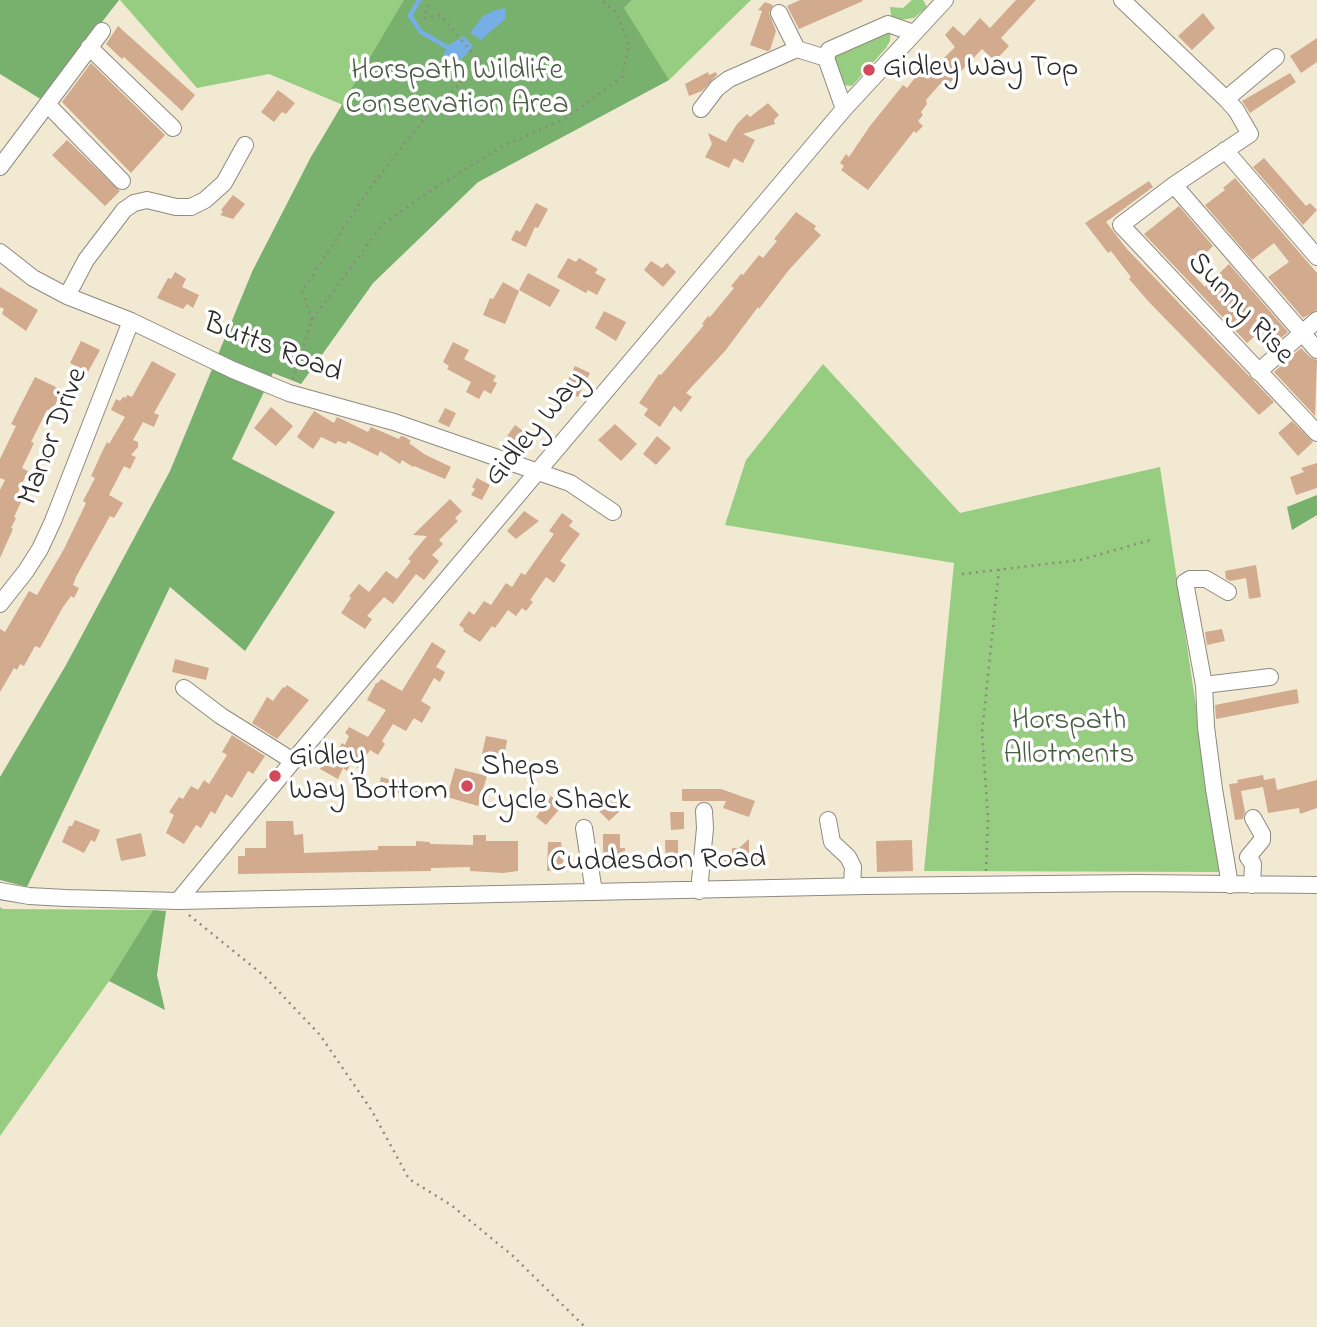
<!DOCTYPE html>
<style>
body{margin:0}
canvas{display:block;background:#f2e9d3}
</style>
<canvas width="1317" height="1327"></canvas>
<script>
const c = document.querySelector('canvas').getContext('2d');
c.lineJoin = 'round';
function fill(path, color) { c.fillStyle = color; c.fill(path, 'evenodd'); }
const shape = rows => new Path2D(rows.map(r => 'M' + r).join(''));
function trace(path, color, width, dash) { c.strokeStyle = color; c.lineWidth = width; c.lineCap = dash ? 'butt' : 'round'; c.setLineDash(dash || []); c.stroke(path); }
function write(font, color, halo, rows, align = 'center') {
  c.font = font + ' "Indie Flower",sans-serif'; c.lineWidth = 7; c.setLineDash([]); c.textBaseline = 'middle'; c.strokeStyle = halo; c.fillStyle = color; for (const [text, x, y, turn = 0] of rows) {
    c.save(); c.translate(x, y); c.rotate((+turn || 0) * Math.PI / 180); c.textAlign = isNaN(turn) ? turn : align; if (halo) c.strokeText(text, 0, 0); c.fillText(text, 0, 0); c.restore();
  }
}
fill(shape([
 [120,0,617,0,624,8,632,0,751,0,669,80,478,182,373,283,301,384,252,272,311,157,343,105,269,74,197,88],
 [912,0,923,0,927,7,914,18,892,21,890,7,903,8],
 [891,29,890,41,886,48,852,86,842,85,832,64,834,52],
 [823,364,960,513,1160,467,1221,872,924,871,954,563,725,525,746,460],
 [0,907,3,909,153,910,109,981,0,1136]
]), '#96cd80');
fill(shape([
 [0,0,119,0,42,100,0,74],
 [404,0,632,0,624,8,669,80,478,182,373,283,301,384,273,373,232,459,335,512,245,651,170,587,27,887,0,880,0,777,66,665,170,471,252,272,311,157],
 [1317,495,1317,515,1292,530,1287,507],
 [153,910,166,911,157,975,165,1010,109,981]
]), '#78b06e');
fill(shape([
 [506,8,505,19,481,40,470,33,483,16,495,10],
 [464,36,473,46,464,57,451,66,444,63,443,55,449,45]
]), '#76afe6');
trace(shape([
 [419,0,410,16,421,32,447,47]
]), '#76afe6', 4.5);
fill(shape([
 [800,0,862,0,863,1,799,29,787,6],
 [1016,0,1036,0,1001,38,1009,46,995,61,982,49,945,88,940,84,926,100,927,104,921,112,923,115,918,121,923,126,916,133,914,131,868,190,841,170,844,166,840,163,846,154,849,157,870,126,903,85,907,88,928,61,935,67,955,47,945,35,953,26,964,36,980,18,990,28],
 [765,2,773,5,769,13,776,31,770,50,767,51,750,45,762,11,758,10],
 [1203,13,1215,28,1192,50,1178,36],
 [118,26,195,95,182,111,124,57,122,59,106,44],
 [1317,38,1317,62,1301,73,1290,56],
 [91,63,165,135,131,173,62,102],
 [708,72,709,75,716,72,717,75,702,91,689,96,685,84],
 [1290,73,1296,82,1250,113,1242,101],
 [278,90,295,103,286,114,282,112,274,122,261,112],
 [768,103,779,115,774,120,775,124,743,134,755,140,743,163,734,158,729,168,705,157,712,144,708,133,726,142,737,124,747,114,750,117],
 [67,140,120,191,105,206,52,155],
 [1264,158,1306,206,1310,203,1317,210,1303,225,1253,167],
 [1235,178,1317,273,1317,310,1303,318,1268,277,1289,262,1274,243,1252,260,1205,205,1225,190,1223,188],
 [1149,181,1153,187,1106,222,1127,249,1274,402,1259,415,1149,302,1129,279,1131,277,1111,251,1108,253,1085,223],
 [233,195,245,204,233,219,220,215,223,212,221,210],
 [536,203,548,209,538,228,535,227,526,247,511,240,516,230,520,232],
 [1179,206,1213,246,1189,270,1205,287,1229,264,1288,332,1273,345,1260,331,1247,343,1144,234],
 [796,212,816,226,814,229,821,235,788,271,759,309,758,307,725,351,686,393,692,397,681,412,674,406,660,427,644,415,648,409,639,403,659,374,661,375,704,325,702,324,708,316,710,317,734,288,731,286,741,274,743,275,759,255,763,258,777,241,774,239],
 [568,258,576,262,579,258,598,269,595,273,606,279,597,295,588,290,586,293,557,277],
 [651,261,662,268,667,263,676,272,663,287,644,270],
 [175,272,186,279,182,287,199,295,193,308,187,304,183,309,157,298,168,278,171,279],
 [528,273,560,290,550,307,519,290],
 [503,282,519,291,505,324,483,315,490,298,493,299],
 [0,287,38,310,26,331,2,314,4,309,0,307],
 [604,311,626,322,616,341,595,328],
 [81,341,100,350,88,372,70,363],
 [453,342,469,350,464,359,496,376,493,381,497,383,491,394,484,390,479,399,466,392,471,382,447,369,449,366,443,362],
 [1301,348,1310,357,1317,360,1315,416,1274,372],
 [152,361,176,374,154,413,159,415,154,427,143,422,133,440,138,442,138,447,131,455,136,457,130,469,124,466,109,495,123,503,114,518,110,516,76,577,73,585,79,588,74,598,71,596,63,607,40,648,35,646,24,666,20,664,17,670,14,668,0,692,0,629,5,632,29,591,37,595,64,549,86,503,83,501,95,478,91,476,102,452,107,442,109,444,125,417,111,410,116,399,120,401,123,397,126,398,127,395,132,397],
 [575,366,590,373,578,397,563,390],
 [35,377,62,390,52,412,47,410,31,442,34,443,22,468,28,471,18,492,24,496,14,517,16,518,11,528,13,529,0,558,0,490,5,480,0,478,0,459,16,426,11,424],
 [271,407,293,426,276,446,254,428],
 [445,408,456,413,449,427,438,422],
 [314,411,334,423,337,417,368,432,371,427,399,439,401,436,405,437,411,441,409,443,424,454,451,467,445,479,414,466,413,467,402,460,400,464,380,451,378,456,348,441,346,444,338,441,336,444,321,437,313,449,297,437],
 [1292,421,1313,442,1298,456,1278,433],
 [615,424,637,444,621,461,598,440],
 [515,425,533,438,522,452,505,439],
 [657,436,671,448,656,465,643,454],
 [1317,463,1317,488,1296,495,1290,477,1304,472,1301,468],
 [477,478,490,485,482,500,471,495,475,489,472,487],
 [450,499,462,511,455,518,458,521,439,540,443,544,432,555,439,561,424,580,416,574,393,604,384,597,367,616,372,619,365,629,341,613,351,598,349,596,359,584,369,592,386,571,397,579,411,561,408,559,427,536,413,535],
 [524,511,539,521,516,539,507,531],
 [562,513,573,521,569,526,580,534,560,561,566,565,554,583,546,577,530,600,533,602,526,611,522,608,516,616,508,610,495,628,492,626,480,642,463,631,464,629,459,625,469,611,474,615,484,601,491,605,506,583,512,587,521,573,525,575,554,534,549,531],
 [1256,565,1261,597,1249,599,1246,578,1230,581,1226,579,1225,571],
 [1222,629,1225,641,1207,645,1205,632],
 [432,642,446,651,436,667,445,672,440,682,434,678,421,701,431,707,422,723,414,718,406,731,393,724,382,741,385,744,378,755,370,750,358,768,351,763,347,771,343,768,338,779,320,769,325,759,330,762,342,743,345,745,349,736,345,733,349,727,368,737,386,710,367,700,376,683,378,683,381,679,402,691],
 [175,659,209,668,206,680,172,672],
 [287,685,309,700,277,739,252,723,267,697,273,701,283,687,285,688],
 [1297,689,1299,703,1216,719,1215,705],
 [232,735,265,756,253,774,248,771,232,798,226,794,215,814,211,811,201,828,196,825,184,844,166,833,174,815,169,812,179,797,183,799,191,786,198,790,204,780,209,784,227,755,222,752],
 [486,736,507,740,504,758,482,754],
 [455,768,487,776,478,806,447,797],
 [1263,775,1264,780,1275,778,1277,790,1317,780,1317,808,1300,814,1299,808,1268,813,1263,787,1241,791,1245,812,1243,819,1235,820,1229,784,1238,783,1237,780],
 [381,777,420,788,418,798,379,788],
 [682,789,721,789,755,801,749,817,723,808,726,801,682,801],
 [609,794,623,808,609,821,595,807],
 [551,796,562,806,546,825,536,817],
 [670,812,684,812,684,829,671,830],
 [75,820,100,830,95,842,91,840,84,853,62,842,69,826,72,826],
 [266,821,293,821,294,835,303,834,304,853,378,850,378,846,416,846,416,841,430,842,430,844,473,845,473,835,486,835,486,841,518,841,518,871,503,873,470,871,470,867,431,868,431,871,238,874,238,856,245,856,245,848,266,848],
 [141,833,146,856,121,861,116,839],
 [603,834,620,834,620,848,625,848,625,860,603,860],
 [749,839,749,853,757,853,757,865,722,865,723,855,732,855,732,848,739,848],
 [665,840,678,840,678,856,684,855,684,869,666,869],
 [912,840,913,871,877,872,876,841],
 [548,842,561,842,564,870,547,871]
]), '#d2aa8e');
const minor = shape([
 [1122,0,1226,99,1236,110,1250,134,1174,185,1121,225,1317,433],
 [779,13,797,49],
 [89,47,173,128],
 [1226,99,1276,57],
 [48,105,122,181],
 [701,109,717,88,729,79,797,49,826,58],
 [844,109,826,58,829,50,888,24,914,33],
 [1225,150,1317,257],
 [0,167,102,31],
 [1174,185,1317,350],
 [0,252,33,278,67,296,131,321,233,370,289,393,394,422,570,483,613,512],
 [67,296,86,260,124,210,134,203,147,200,176,207,191,207,205,200,224,183,245,145],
 [1258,372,1317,320],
 [1228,592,1206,579,1190,579,1185,582,1204,685,1206,727,1214,789,1230,885],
 [0,604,26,571,40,549,53,521,131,321],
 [1204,685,1270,677],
 [184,688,221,716,293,761],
 [828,820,832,842,848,857,853,867,852,886],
 [584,828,594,892],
 [1252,885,1253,864,1248,857,1262,840,1262,834,1253,818],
 [0,891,29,896,66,898,178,901,865,886,1137,883,1317,885],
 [699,891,705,828,704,811],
 [178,901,293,761,844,109,945,0]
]);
trace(minor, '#8e8a7f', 18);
trace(shape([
 [312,320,302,291,372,185,426,117,481,63,440,15,424,18,430,0],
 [293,379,312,320,382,225,427,193,503,146,563,120,622,77,629,44,616,12,601,0],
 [962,574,1080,560,1154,539],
 [986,871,988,818,982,733,999,569],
 [189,915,263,975,320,1035,372,1111,409,1179,451,1205,513,1256,585,1327]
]), '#8e8a7f', 2.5, [2, 5]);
trace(minor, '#fff', 16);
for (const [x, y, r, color] of [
 [869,70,7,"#d1495b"],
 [275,776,7,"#d1495b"],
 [467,786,7,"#d1495b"]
]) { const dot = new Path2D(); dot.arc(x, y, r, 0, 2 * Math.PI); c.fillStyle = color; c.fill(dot); trace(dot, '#fff', 2.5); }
write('30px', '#2b2b2b', '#fff', [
 ["Gidley Way Top",883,70],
 ["Gidley",289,759],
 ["Way Bottom",289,793],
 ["Sheps",481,769],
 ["Cycle Shack",481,803]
], 'left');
write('30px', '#4b5c44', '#fff', [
 ["Horspath Wildlife",457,73],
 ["Conservation Area",457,107],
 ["Horspath",1069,723],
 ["Allotments",1069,757]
]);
write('30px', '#2b2b2b', '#fff', [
 ["Sunny Rise",1239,310,47],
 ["Butts Road",272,350,21],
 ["Gidley Way",537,430,-50],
 ["Manor Drive",55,437,-69],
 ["Cuddesdon Road",658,863,-1]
]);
</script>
